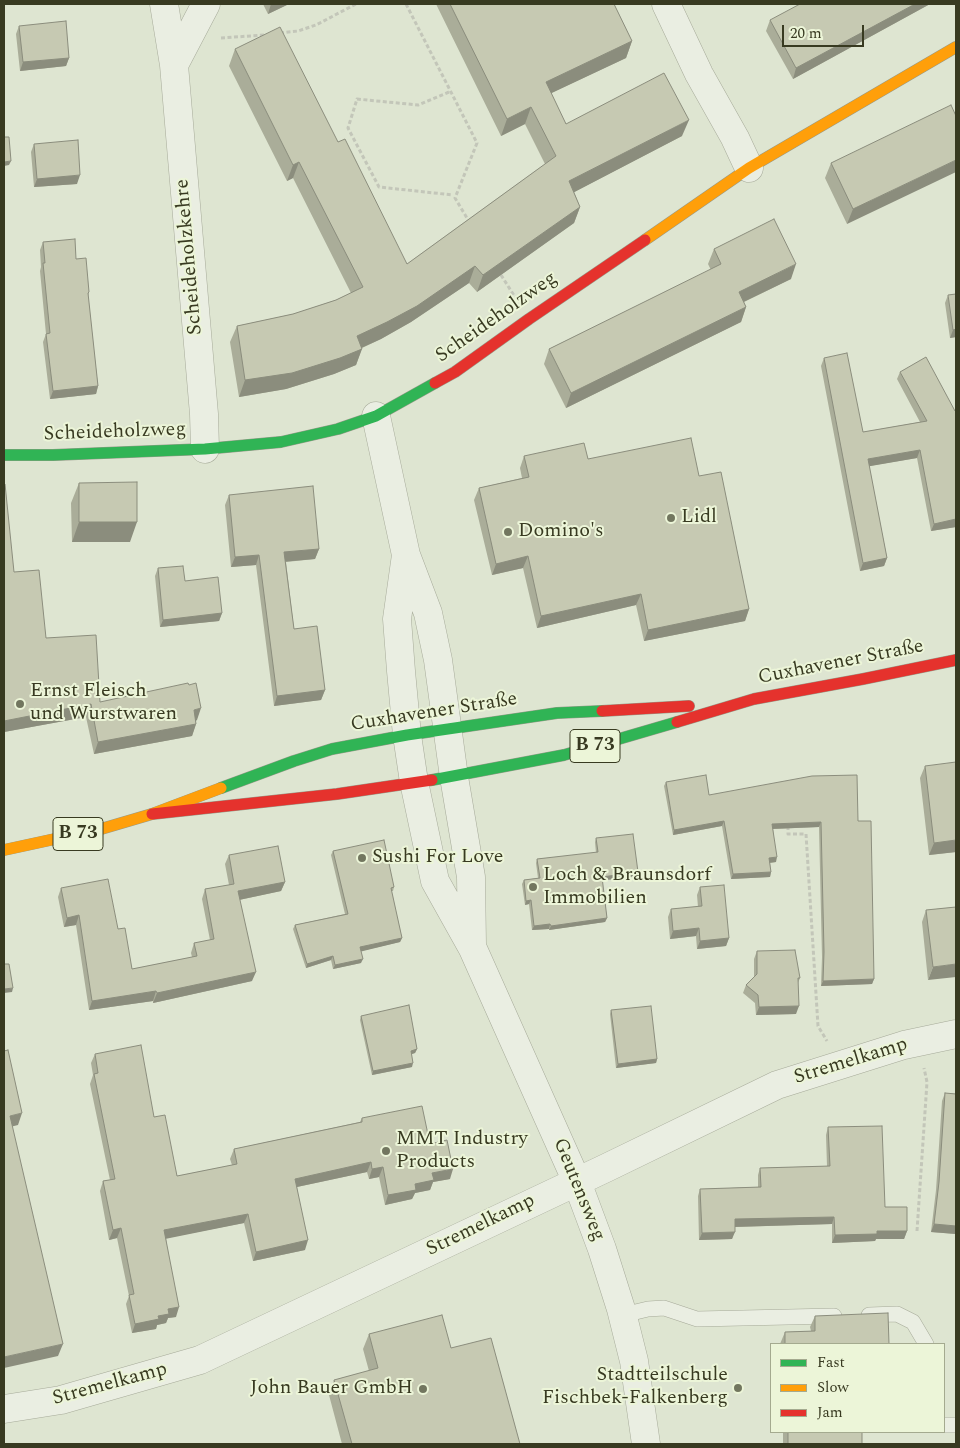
<!DOCTYPE html>
<meta charset="utf-8">
<style>
body{margin:0}
#map{position:relative;width:960px;height:1448px;overflow:hidden;background:#dee5d1;font-family:Spectral,serif}
canvas{display:block}
.frame{position:absolute;inset:0;border:5px solid #383a21;pointer-events:none}
.legend{position:absolute;left:770px;top:1343px;width:175px;height:90px;box-sizing:border-box;background:#ecf5d8;border:1px solid #a4aa8f;margin:0;padding:6px 9px;list-style:none;font-size:15px;color:#383a21}
.legend li{display:flex;align-items:center;gap:10px;height:25px}
.legend b{width:25px;border:1px solid #a4aa8f}
.scale{position:absolute;left:782px;top:25px;width:82px;height:22px;box-sizing:border-box;border:2px solid #383a21;border-top:0;padding-left:6px;font-size:15px;line-height:18px;white-space:nowrap;color:#383a21;-webkit-text-stroke:4px #ecf5d8;paint-order:stroke}
</style>
<div id="map">
<canvas width="960" height="1448"></canvas>
<div class="frame"></div>
<ul class="legend">
<li><b style="height:6px;background:#30b455"></b>Fast</li>
<li><b style="height:6px;background:#ff9f0a"></b>Slow</li>
<li><b style="height:6px;background:#e5322d"></b>Jam</li>
</ul>
<div class="scale">20 m</div>
</div>
<script>
const c = document.querySelector('canvas').getContext('2d');
c.lineJoin = 'round';
const shape = rows => new Path2D(rows.map(r => 'M' + r).join(''));
function trace(path, color, width, dash) { c.strokeStyle = color; c.lineWidth = width; c.lineCap = dash ? 'butt' : 'round'; c.setLineDash(dash || []); c.stroke(path); }
function fill(path, color) { c.fillStyle = color; c.fill(path, 'evenodd'); }
function write(font, color, halo, rows, align = 'center') {
  c.font = font + ' Spectral,serif'; c.lineWidth = 4; c.setLineDash([]); c.textBaseline = 'middle'; c.strokeStyle = halo; c.fillStyle = color; for (const [text, x, y, turn = 0] of rows) {
    c.save(); c.translate(x, y); c.rotate((+turn || 0) * Math.PI / 180); c.textAlign = isNaN(turn) ? turn : align; if (halo) c.strokeText(text, 0, 0); c.fillText(text, 0, 0); c.restore();
  }
}
const lane = shape([
 [623,1315,648,1309,664,1308,697,1319,834,1316],
 [869,1315,897,1314,913,1322,926,1344],
 [944,1425,956,1425]
]);
const street = shape([
 [164,4,174,65,204,414,205,449],
 [666,4,699,74,735,138,749,168],
 [174,65,206,4],
 [376,416,406,555,428,613,438,660,454,777,471,877,472,945],
 [406,555,397,619,401,671,407,735,414,782,435,881,473,949,577,1182,602,1249,621,1309,634,1361,646,1444],
 [4,1409,61,1400,200,1360,606,1168,777,1085,904,1045,956,1034]
]);
const fast = shape([
 [4,455,53,455,205,449,281,442,338,429,376,416,435,383],
 [432,780,564,755,677,722],
 [221,788,294,761,332,749,407,735,557,713,602,711]
]);
const slow = shape([
 [645,240,749,168,956,47],
 [4,850,101,829,152,814,221,788]
]);
const jam = shape([
 [435,383,455,372,529,319,645,240],
 [602,711,689,706],
 [677,722,754,699,863,679,956,660],
 [152,814,337,794,432,780]
]);
trace(lane, '#a6aa99', 16);
trace(street, '#a6aa99', 29);
trace(fast, '#969a89', 12);
trace(slow, '#969a89', 12);
trace(jam, '#969a89', 12);
trace(shape([
 [406,4,477,143,455,198,470,223],
 [280,33,298,31,316,25,356,4],
 [221,38,264,35],
 [449,92,418,105,357,99,348,128,379,187,453,195],
 [501,275,515,297],
 [788,826,788,834,806,834,818,1026,827,1041],
 [917,1231,927,1082,924,1068]
]), '#c3c6b9', 3, [4, 2.5]);
trace(lane, '#eaeee2', 15);
trace(street, '#eaeee2', 28);
trace(fast, '#30b455', 11);
trace(slow, '#ff9f0a', 11);
trace(jam, '#e5322d', 11);
fill(shape([
 [263,4,289,4,268,14],
 [436,4,614,4,632,41,626,58,551,93,566,124,682,136,574,192,580,207,574,223,477,292,469,283,411,322,381,339,362,348,356,365,334,374,286,389,239,397,230,342,237,326,293,314,336,300,351,293,293,178,287,181,229,66,235,49,338,142,407,264,545,164,525,124,501,136],
 [930,4,793,79,766,31,770,20],
 [19,26,69,58,66,66,20,71,16,34],
 [956,116,847,224,825,178,831,163],
 [34,144,77,184,34,187,31,152],
 [43,242,76,259,89,292,88,296,98,386,96,394,50,399,43,342,46,334,40,271,41,267,40,250],
 [714,249,791,279,744,302,746,307,741,322,566,408,544,364,549,349,711,270,708,264],
 [948,295,956,337,950,338,945,303],
 [824,358,863,432,920,422,897,379,900,372,955,411,956,411,956,527,931,531,917,458,869,466,887,558,884,566,860,571,821,366],
 [524,456,588,459,699,476,749,609,745,621,644,641,636,605,537,628,523,568,492,575,474,500,479,488,522,478,520,468],
 [79,483,130,542,72,542,71,503],
 [229,495,319,549,315,559,286,562,294,629,325,690,321,700,274,706,256,565,231,567,225,505],
 [158,568,185,581,222,613,219,621,160,627,155,576],
 [14,572,46,638,100,702,197,720,196,721,196,724,192,736,94,754,86,717,4,732],
 [925,766,956,852,929,855,920,778],
 [666,782,709,795,858,821,874,979,872,984,821,986,822,957,819,827,773,829,776,862,770,863,771,872,770,877,731,879,722,826,673,835,664,786],
 [596,838,636,876,602,880,607,918,605,922,549,930,549,929,532,930,529,904,525,905,522,884,524,880,538,878,536,863,537,859,596,853,595,842],
 [333,851,394,887,393,891,391,891,402,938,400,942,361,951,361,963,333,969,331,960,306,968,293,929,295,925,345,914,331,855],
 [229,855,285,882,281,891,239,900,252,981,153,1003,153,1001,89,1010,76,925,64,927,58,897,61,888,118,929,132,969,192,957,191,953,194,943,210,940,202,899,205,889,229,885,225,864],
 [700,887,729,938,726,946,697,949,696,936,670,939,668,917,671,909,698,907,697,895],
 [956,907,928,980,922,922,926,910],
 [757,951,800,978,798,983,796,1014,756,1015,755,1003,743,993,746,985,754,977,754,959],
 [611,1010,657,1059,656,1063,616,1068,610,1014],
 [361,1016,417,1049,415,1053,411,1054,412,1067,372,1075,360,1020],
 [95,1054,154,1117,177,1176,232,1165,230,1159,234,1149,360,1122,362,1118,430,1144,450,1179,433,1182,430,1190,415,1193,412,1199,385,1205,379,1177,369,1179,367,1172,297,1187,305,1250,253,1261,244,1223,166,1238,176,1317,168,1318,166,1323,157,1325,156,1329,132,1333,126,1304,129,1296,117,1238,109,1240,100,1191,103,1181,110,1180,90,1084,93,1075,91,1063],
 [945,1093,956,1094,956,1234,931,1232,936,1190,942,1101],
 [828,1127,885,1207,907,1231,904,1239,876,1239,875,1241,832,1243,832,1224,735,1227,732,1239,699,1240,698,1196,700,1189,758,1187,758,1175,760,1168,827,1166,826,1135],
 [815,1316,889,1344,780,1344,785,1332,811,1331,810,1327],
 [369,1334,451,1348,520,1444,342,1444,329,1395,334,1380,369,1371,363,1349],
 [783,1432,862,1432,862,1444,783,1444]
]), '#aaad99');
fill(shape([
 [271,4,289,4,268,14],
 [915,4,930,4,793,79,796,68],
 [632,41,626,58,539,99,546,82],
 [69,58,66,66,20,71,23,62],
 [531,107,525,124,501,136,507,119],
 [689,120,682,136,563,198,569,181],
 [956,160,956,172,847,224,853,209],
 [11,161,9,165,4,166,4,162],
 [299,162,293,178,287,181,293,165],
 [80,175,77,184,34,187,37,179],
 [580,207,574,223,477,292,483,275],
 [796,264,791,279,733,307,739,292],
 [475,266,469,283,411,322,381,339,350,353,357,336],
 [746,307,741,322,566,408,571,393],
 [956,329,956,337,950,338,953,330],
 [362,349,356,365,334,374,286,389,239,397,245,380],
 [98,386,96,394,50,399,53,391],
 [920,450,917,458,865,467,868,459],
 [956,519,956,527,931,531,934,524],
 [79,522,137,522,130,542,72,542],
 [319,549,315,559,281,562,284,552],
 [259,555,256,565,231,567,235,557],
 [528,556,523,568,492,575,496,564],
 [887,558,884,566,860,571,863,563],
 [641,594,636,605,537,628,541,616],
 [749,609,745,621,644,641,648,630],
 [222,613,219,621,160,627,163,620],
 [325,690,321,700,274,706,277,696],
 [91,704,86,717,4,732,4,721],
 [201,708,197,720,189,722,194,710],
 [196,724,192,736,94,754,98,742],
 [724,821,722,826,673,835,674,830],
 [821,822,819,827,770,829,772,824],
 [956,840,956,852,929,855,934,843],
 [777,857,776,862,767,863,769,858],
 [638,872,636,876,600,881,602,877],
 [771,872,770,877,731,879,733,874],
 [285,882,281,891,234,901,238,891],
 [531,900,529,904,525,905,526,901],
 [79,915,76,925,64,927,67,918],
 [607,918,605,922,549,930,551,926],
 [550,924,549,929,532,930,534,926],
 [699,928,696,936,670,939,673,931],
 [402,938,400,942,359,952,360,947],
 [729,938,726,946,697,949,700,941],
 [333,956,331,960,306,968,307,964],
 [363,959,361,963,333,969,335,965],
 [956,964,956,977,928,980,933,967],
 [256,972,252,981,153,1003,157,993],
 [874,979,872,984,821,986,823,981],
 [13,988,12,992,4,993,4,989],
 [156,991,153,1001,89,1010,92,1001],
 [799,1006,796,1014,756,1015,759,1007],
 [417,1049,415,1053,409,1055,411,1051],
 [657,1059,656,1063,616,1068,618,1064],
 [413,1063,412,1067,372,1075,373,1071],
 [22,1113,18,1125,6,1128,10,1116],
 [371,1162,367,1172,292,1188,295,1179],
 [383,1167,379,1177,369,1179,372,1169],
 [453,1169,450,1179,433,1182,430,1190,415,1193,412,1199,385,1205,388,1195,415,1184,432,1173],
 [248,1214,244,1223,160,1240,164,1230],
 [834,1217,832,1224,732,1227,735,1219],
 [934,1224,956,1226,956,1234,931,1232],
 [121,1228,117,1238,109,1240,113,1230],
 [877,1231,907,1231,904,1239,876,1239,875,1241,832,1243,835,1235],
 [735,1232,732,1239,699,1240,702,1233],
 [308,1240,305,1250,253,1261,256,1252],
 [179,1307,176,1317,168,1318,166,1323,157,1325,156,1329,132,1333,135,1324,158,1316,168,1309],
 [63,1344,58,1356,4,1368,4,1357]
]), '#8b8d7d');
const building = shape([
 [450,4,614,4,632,41,546,82,566,124,664,73,689,120,569,181,580,207,483,275,475,266,417,306,387,322,357,336,362,349,340,358,292,373,245,380,237,326,293,314,336,300,363,287,299,162,293,165,235,49,280,27,338,142,345,139,407,264,556,156,531,107,507,119,450,4],
 [800,4,915,4,796,68,770,20,800,4],
 [66,21,69,58,23,62,19,26,66,21],
 [951,105,956,116,956,160,853,209,831,163,951,105],
 [4,137,9,137,11,161,4,162,4,137],
 [78,140,80,175,37,179,34,144,78,140],
 [774,219,796,264,739,292,746,307,571,393,549,349,721,264,714,249,774,219],
 [75,239,76,259,86,258,89,292,88,293,98,386,53,391,46,334,50,333,43,263,45,263,43,242,75,239],
 [956,294,956,329,953,330,948,295,956,294],
 [847,353,863,432,927,421,900,372,926,357,955,411,956,411,956,519,934,524,920,450,868,459,887,558,863,563,824,358,847,353],
 [691,438,699,476,721,472,749,609,648,630,641,594,541,616,528,556,496,564,479,488,529,477,524,456,584,443,588,459,691,438],
 [137,482,137,522,79,522,79,483,137,482],
 [4,484,5,484,14,572,39,570,46,638,96,635,100,702,188,683,189,685,196,683,201,708,194,710,196,724,98,742,91,704,4,721,4,484],
 [313,486,319,549,284,552,294,629,317,626,325,690,277,696,259,555,235,557,229,495,313,486],
 [183,566,185,581,218,577,222,613,163,620,158,568,183,566],
 [956,762,956,840,934,843,925,766,956,762],
 [706,775,709,795,812,776,857,775,858,821,871,821,874,979,823,981,824,952,821,822,772,824,777,857,769,858,771,872,733,874,724,821,674,830,666,782,706,775],
 [633,834,638,872,602,877,607,918,551,926,550,924,534,926,531,900,526,901,524,880,540,878,537,859,598,852,596,838,633,834],
 [384,840,394,887,391,888,402,938,360,947,363,959,335,965,333,956,307,964,295,925,348,914,333,851,384,840],
 [278,846,285,882,238,891,256,972,157,993,156,991,92,1001,79,915,67,918,61,888,108,879,118,929,125,928,132,969,197,956,194,943,214,939,205,889,234,884,229,855,278,846],
 [724,885,729,938,700,941,699,928,673,931,671,909,702,906,700,887,724,885],
 [956,907,956,964,933,967,926,910,956,907],
 [795,950,800,978,798,978,799,1006,759,1007,758,995,746,985,757,974,757,951,795,950],
 [4,964,9,964,13,988,4,989,4,964],
 [409,1005,417,1049,411,1051,413,1063,373,1071,361,1016,409,1005],
 [651,1006,657,1059,618,1064,611,1010,651,1006],
 [141,1045,154,1117,165,1115,177,1176,237,1164,234,1149,362,1122,362,1118,422,1106,430,1144,447,1140,453,1169,432,1173,434,1180,415,1184,416,1190,388,1195,383,1167,372,1169,371,1162,295,1179,308,1240,256,1252,248,1214,164,1230,179,1307,168,1309,169,1314,158,1316,159,1319,135,1324,129,1295,134,1294,121,1228,113,1230,103,1181,115,1179,94,1074,98,1073,95,1054,141,1045],
 [8,1050,22,1113,10,1116,63,1344,4,1357,4,1051,8,1050],
 [945,1093,956,1094,956,1226,934,1224,939,1182,945,1093],
 [882,1126,885,1207,907,1207,907,1231,877,1231,877,1234,835,1235,834,1217,735,1219,735,1232,702,1233,700,1189,761,1187,760,1168,830,1166,828,1127,882,1126],
 [888,1313,889,1344,785,1344,785,1332,815,1331,815,1316,888,1313],
 [442,1315,451,1348,491,1338,520,1444,352,1444,334,1380,378,1368,369,1334,442,1315],
 [788,1432,862,1432,862,1444,788,1444,788,1432]
]);
fill(building, '#c6c9b2');
trace(building, '#8b8d7d', 1);
for (const [x, y, r, color] of [
 [671,518,5,"#72765f"],
 [508,532,5,"#72765f"],
 [20,704,5,"#72765f"],
 [362,858,5,"#72765f"],
 [533,887,5,"#72765f"],
 [386,1151,5,"#72765f"],
 [738,1388,5,"#72765f"],
 [423,1389,5,"#72765f"]
]) { const dot = new Path2D(); dot.arc(x, y, r, 0, 2 * Math.PI); c.fillStyle = color; c.fill(dot); trace(dot, '#ecf5d8', 2); }
for (const [x, y, w] of [
 [595,746,50],
 [78,834,50]
]) { const box = new Path2D(); box.roundRect(x - w / 2, y - 16.5, w, 33, 4); c.fillStyle = '#ecf5d8'; c.fill(box); trace(box, '#383a21', 1); }
write('bold 19px', '#383a21', null, [
 ["B 73",595,746],
 ["B 73",78,834]
]);
write('20px', '#383a21', '#ecf5d8', [
 ["Scheideholzkehre",190,257,-95],
 ["Scheideholzweg",497,318,-35],
 ["Scheideholzweg",115,433,-2],
 ["Cuxhavener Straße",841,663,-11],
 ["Cuxhavener Straße",434,713,-9],
 ["Stremelkamp",851,1062,-17],
 ["Geutensweg",578,1190,68],
 ["Stremelkamp",481,1226,-26],
 ["Stremelkamp",110,1385,-15]
]);
write('20px', '#383a21', '#ecf5d8', [
 ["Lidl",681,518],
 ["Domino's",518,532],
 ["Ernst Fleisch",30,692],
 ["und Wurstwaren",30,715],
 ["Sushi For Love",372,858],
 ["Loch & Braunsdorf",543,876],
 ["Immobilien",543,899],
 ["MMT Industry",396,1140],
 ["Products",396,1163],
 ["Stadtteilschule",728,1376,"right"],
 ["Fischbek-Falkenberg",728,1399,"right"],
 ["John Bauer GmbH",413,1389,"right"]
], 'left');
</script>
